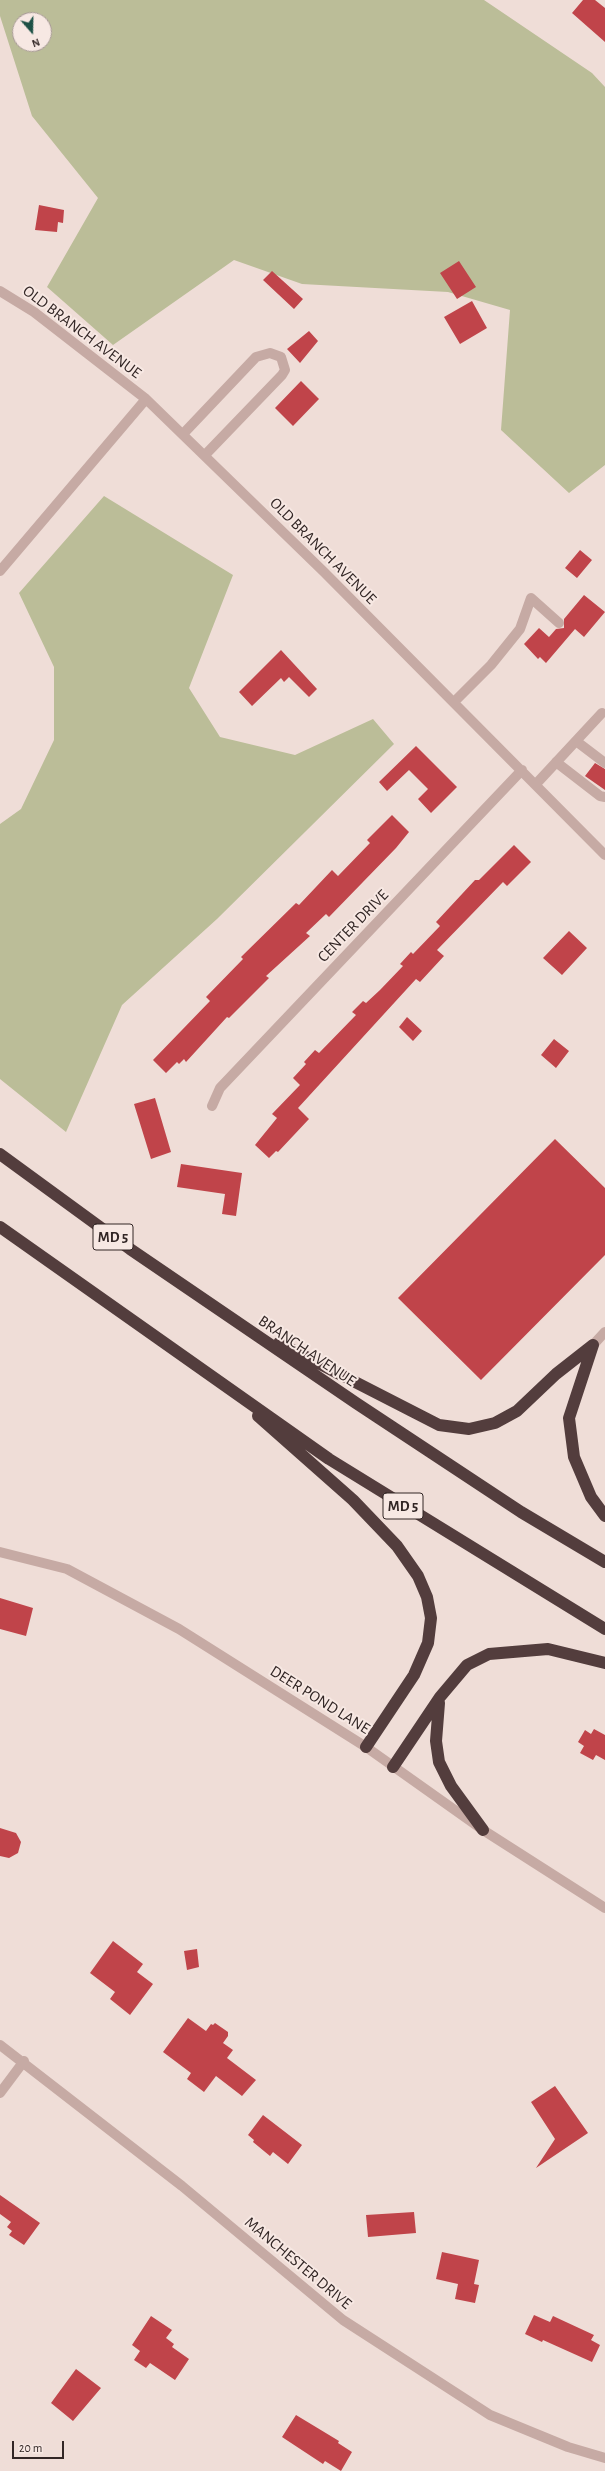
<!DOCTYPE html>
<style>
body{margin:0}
#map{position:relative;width:605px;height:2471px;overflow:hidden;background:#efddd7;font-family:"Alegreya Sans",sans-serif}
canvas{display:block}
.north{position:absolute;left:12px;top:12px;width:40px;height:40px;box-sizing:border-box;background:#f7e8e3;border:1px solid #a89a97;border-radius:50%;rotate:160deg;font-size:11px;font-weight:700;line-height:16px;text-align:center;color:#322625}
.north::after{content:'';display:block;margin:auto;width:14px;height:18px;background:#1d5146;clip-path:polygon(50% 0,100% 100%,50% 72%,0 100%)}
.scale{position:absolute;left:12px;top:2441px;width:52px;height:18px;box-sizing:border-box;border:2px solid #322625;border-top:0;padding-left:5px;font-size:12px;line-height:14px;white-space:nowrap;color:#322625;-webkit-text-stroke:3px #f7e8e3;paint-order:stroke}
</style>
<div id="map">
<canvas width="605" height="2471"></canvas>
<div class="north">N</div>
<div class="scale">20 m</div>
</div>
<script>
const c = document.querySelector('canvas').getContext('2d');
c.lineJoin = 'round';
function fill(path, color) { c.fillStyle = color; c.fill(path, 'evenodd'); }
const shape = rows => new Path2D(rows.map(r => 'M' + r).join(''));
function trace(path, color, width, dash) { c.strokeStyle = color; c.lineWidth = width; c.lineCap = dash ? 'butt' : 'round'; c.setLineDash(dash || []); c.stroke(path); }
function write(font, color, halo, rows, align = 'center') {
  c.font = font + ' "Alegreya Sans",sans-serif'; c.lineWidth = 4; c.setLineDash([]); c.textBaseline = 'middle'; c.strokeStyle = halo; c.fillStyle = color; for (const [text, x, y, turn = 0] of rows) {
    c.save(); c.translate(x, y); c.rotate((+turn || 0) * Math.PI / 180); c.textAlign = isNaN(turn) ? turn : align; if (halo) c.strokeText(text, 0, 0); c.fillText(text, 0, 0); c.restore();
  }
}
fill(shape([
 [0,0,484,0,592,73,605,87,605,465,569,493,501,430,510,310,448,292,302,284,234,260,113,345,47,287,98,198,32,116,0,16],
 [20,20,44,20,44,44,20,44],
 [104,496,233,575,189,688,220,737,295,755,373,719,394,744,217,919,122,1005,66,1132,0,1079,0,824,21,809,54,740,54,667,19,593]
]), '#bbbd98');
fill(shape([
 [583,0,595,0,605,8,605,42,572,13],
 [39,205,64,210,63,223,58,222,57,232,35,230],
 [459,261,476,287,457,299,440,273],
 [272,271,303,299,294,309,263,280],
 [472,301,487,328,460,344,444,317],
 [309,331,318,341,300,363,287,349],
 [301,381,319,399,293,426,275,408],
 [580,550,592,560,577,578,565,568],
 [584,595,605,612,584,637,575,629,546,663,540,657,538,659,524,644,539,628,549,637,556,629,564,628,564,619],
 [281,650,317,689,309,697,289,677,284,682,281,678,252,706,239,692],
 [416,746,457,787,431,813,418,799,428,789,409,770,387,791,379,782],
 [595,763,605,769,605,790,585,776],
 [392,815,409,832,396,848,329,917,326,914,306,933,310,936,266,976,269,978,229,1018,227,1017,186,1062,184,1059,179,1064,177,1062,166,1073,153,1060,210,1001,206,997,243,959,241,957,296,903,299,905,332,870,338,876,370,843,367,840],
 [514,845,531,862,507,886,503,882,437,950,444,956,420,982,416,979,298,1108,309,1119,278,1152,276,1151,269,1158,255,1145,277,1118,272,1114,300,1085,293,1078,306,1064,304,1062,315,1050,319,1053,356,1015,352,1012,363,1001,366,1003,380,990,403,966,400,964,411,952,413,954,440,926,436,922,475,880,479,880],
 [569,931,587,948,562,975,543,958],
 [407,1017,422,1031,413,1041,399,1027],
 [554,1039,569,1051,556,1068,541,1055],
 [155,1098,171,1152,151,1159,134,1104],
 [555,1139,605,1188,605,1255,481,1380,398,1298],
 [181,1164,242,1173,236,1216,222,1214,225,1194,177,1187],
 [0,1598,33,1608,26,1636,0,1629],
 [594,1729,605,1735,605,1760,596,1755,593,1760,580,1753,584,1746,578,1742,585,1730,591,1734],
 [0,1828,16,1833,21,1842,18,1853,9,1858,0,1856],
 [113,1941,143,1964,137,1972,153,1984,130,2015,110,1999,115,1992,90,1973],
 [197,1949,199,1967,187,1970,184,1951],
 [188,2018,206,2031,211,2024,213,2025,215,2023,228,2032,228,2036,223,2043,233,2050,227,2058,256,2080,242,2096,216,2076,204,2092,187,2079,191,2073,163,2052],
 [555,2086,588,2133,536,2168,555,2139,531,2102],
 [263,2115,302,2145,288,2164,273,2152,270,2156,253,2142,254,2140,248,2135],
 [0,2195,40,2223,24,2245,9,2235,12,2231,7,2227,11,2222,0,2214],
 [414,2212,416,2233,368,2237,366,2215],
 [442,2252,479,2260,474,2284,479,2285,475,2303,455,2299,458,2284,436,2279],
 [534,2315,550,2322,553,2316,594,2335,591,2340,600,2345,592,2362,543,2340,542,2342,525,2334],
 [151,2316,172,2330,166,2338,174,2344,172,2347,189,2359,175,2380,150,2363,146,2368,134,2360,140,2351,132,2345],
 [76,2369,101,2388,73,2421,51,2403],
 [296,2415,339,2441,338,2443,352,2452,341,2471,325,2461,323,2464,282,2437]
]), '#c0444a');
trace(shape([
 [0,291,34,312,146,399,324,572,605,855],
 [183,434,256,357,270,353,281,357,285,370,282,375,205,455],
 [0,571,146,399],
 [454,702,491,665,520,629,531,598,559,623],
 [576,741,605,763],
 [556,762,600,796,605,797],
 [536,784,602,713],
 [212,1106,220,1088,522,770],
 [593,1345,605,1332],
 [0,1552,67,1569,179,1629,366,1747,483,1830,605,1908],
 [0,2045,182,2186,343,2320,490,2415,568,2447,605,2458],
 [0,2093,24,2061]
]), '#c6aaa4', 10);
trace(shape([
 [0,1154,130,1249,356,1403,521,1512,605,1562],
 [0,1227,329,1459,605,1629],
 [279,1343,439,1425,469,1429,495,1423,517,1411,556,1374,593,1345],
 [593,1345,569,1418,574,1457,591,1497,605,1516],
 [258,1416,353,1500,397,1546,418,1576,427,1597,431,1618,428,1643,414,1675,366,1747],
 [439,1703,436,1741,439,1762,451,1786,483,1830],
 [393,1767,440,1697,467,1665,489,1654,548,1649,605,1663]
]), '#533d3d', 12);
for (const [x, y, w] of [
 [113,1237,40],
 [403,1506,40]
]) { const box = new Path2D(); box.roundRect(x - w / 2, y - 13, w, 26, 3); c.fillStyle = '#f7e8e3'; c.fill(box); trace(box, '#322625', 1); }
write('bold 15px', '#322625', null, [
 ["MD 5",113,1237],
 ["MD 5",403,1506]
]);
write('16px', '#322625', '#f7e8e3', [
 ["OLD BRANCH AVENUE",82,332,37],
 ["OLD BRANCH AVENUE",323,551,45],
 ["CENTER DRIVE",353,926,-46],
 ["BRANCH AVENUE",307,1351,34],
 ["DEER POND LANE",320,1700,32],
 ["MANCHESTER DRIVE",298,2263,40]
]);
</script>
